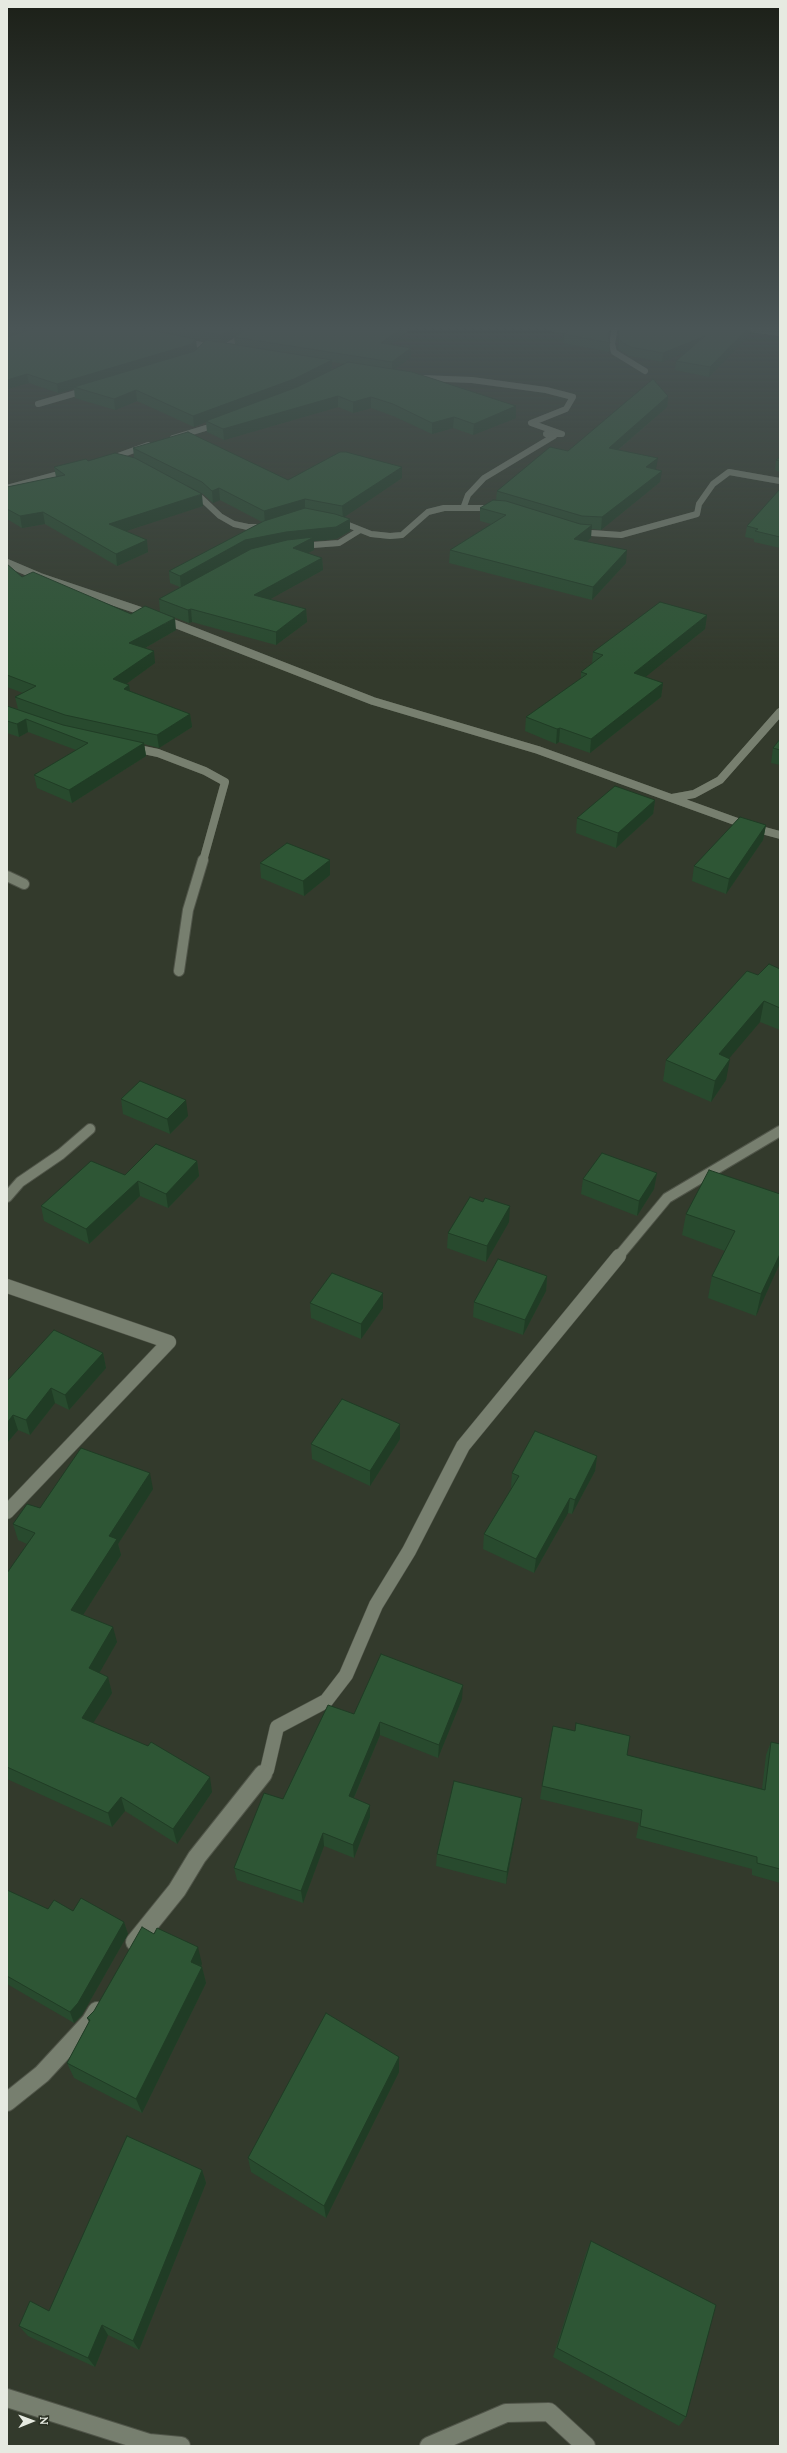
<!DOCTYPE html>
<style>
body{margin:0}
#map{position:relative;width:787px;height:2453px;overflow:hidden;background:#333a2c;font-family:Lora,serif}
canvas{display:block}
.frame{position:absolute;inset:0;border:8px solid #e6eae1;pointer-events:none}
.north{position:absolute;left:12px;top:2401px;width:40px;height:40px;-webkit-text-stroke:3px #292f22;paint-order:stroke;rotate:89deg;font-size:11px;font-weight:700;line-height:16px;text-align:center;color:#e6eae1}
.north::after{content:'';display:block;margin:auto;width:14px;height:18px;background:#e6eae1;clip-path:polygon(50% 0,100% 100%,50% 72%,0 100%)}
</style>
<div id="map">
<canvas width="787" height="2453"></canvas>
<div class="frame"></div>
<div class="north">N</div>
</div>
<script>
const c = document.querySelector('canvas').getContext('2d');
c.lineJoin = 'round';
const shape = rows => new Path2D(rows.map(r => 'M' + r).join(''));
function trace(path, color, width, dash) { c.strokeStyle = color; c.lineWidth = width; c.lineCap = dash ? 'butt' : 'round'; c.setLineDash(dash || []); c.stroke(path); }
function fill(path, color) { c.fillStyle = color; c.fill(path, 'evenodd'); }
const streetFar4 = shape([
 [615,326,612,344,614,352,645,371],
 [726,326,780,333],
 [181,341,222,349,259,326],
 [420,378,472,380,546,390,573,397,566,409,531,423,562,434,546,434,554,436,484,478,468,495,464,506],
 [38,404,90,389],
 [173,438,222,423],
 [107,460,148,445],
 [7,488,70,471],
 [188,491,201,498,220,516,234,524,248,527,268,527],
 [336,520,371,534,390,536,402,535,428,512,444,508,499,508],
 [576,532,621,535,697,514,699,504,713,484,729,472,780,481],
 [299,546,339,543,360,530]
]);
const streetFar3 = shape([
 [7,563,40,577,147,613,373,701,538,750,754,828,780,835],
 [129,747,158,753,205,771,225,782,203,861],
 [672,798,694,794,720,780,780,712]
]);
const streetFar2 = shape([
 [7,876,24,884],
 [179,971,188,910,203,860],
 [7,1197,20,1182,61,1154,90,1129],
 [618,1257,667,1198,780,1131]
]);
const streetFar1 = shape([
 [7,1286,169,1342,7,1512],
 [263,1775,267,1770,277,1727,326,1701,346,1675,376,1605,409,1551,463,1446,619,1256]
]);
const street = shape([
 [135,1942,177,1890,197,1857,263,1774],
 [7,2102,42,2074,91,2021,97,2011],
 [7,2398,149,2443,181,2446],
 [429,2446,506,2413,549,2412,586,2446]
]);
trace(streetFar4, '#505549', 6);
trace(streetFar3, '#505549', 8);
trace(streetFar2, '#505549', 12);
trace(streetFar1, '#505549', 15);
trace(street, '#505549', 20);
trace(streetFar4, '#777f6f', 6);
trace(streetFar3, '#777f6f', 8);
trace(streetFar2, '#777f6f', 10);
trace(streetFar1, '#777f6f', 14);
trace(street, '#777f6f', 18);
fill(shape([
 [133,326,251,326,224,343,235,344,234,337,391,345,411,357,395,369,516,418,473,435,453,428,432,434,393,416,371,408,353,413,338,407,224,440,207,432,206,422,194,427,137,401,115,410,75,398,74,389,58,393,29,383,7,389,7,337,197,348,194,351,205,341],
 [332,362,345,364,332,370],
 [551,326,610,326,609,336,610,343,609,352,563,343,564,334,565,334,550,331],
 [619,326,751,326,750,334,709,377,675,370,676,361,686,352,662,362,629,356,618,349],
 [668,396,667,407,618,450,656,469,660,482,601,530,591,529,591,538,586,542,626,563,592,600,449,563,450,550,491,524,480,521,480,508,496,500,497,491],
 [133,448,288,480,402,478,344,517,350,519,350,531,336,539,314,541,314,550,308,553,322,558,323,570,270,599,306,609,307,622,276,645,192,622,189,623,160,612,159,599,180,587,170,583,169,571,262,522,220,500,213,503,203,494,186,485,203,506,126,531,148,552,117,566,45,524,22,528,7,519,7,487,56,477,54,467,88,461,134,457],
 [780,457,780,472,775,470,776,460],
 [780,489,780,548,754,542,754,539,745,537,747,526],
 [7,564,22,577,131,614,176,630,145,648,155,663,126,684,129,685,130,691,190,714,192,727,159,748,144,744,146,756,72,803,37,788,34,775,76,750,28,732,19,737,7,733,7,706,18,709,15,697,23,693,7,687],
 [707,615,705,629,645,677,663,683,661,697,590,753,559,742,556,744,525,731,526,717,581,679,581,672,592,664,593,652],
 [780,739,780,765,771,763,773,748],
 [655,800,653,814,616,848,576,833,577,818],
 [766,825,763,840,726,894,692,881,694,866],
 [260,863,330,875,304,896,261,878],
 [780,969,780,1030,760,1022,729,1058,726,1080,711,1102,663,1081,666,1060,758,975],
 [121,1099,188,1116,170,1134,123,1114],
 [197,1161,199,1176,168,1208,140,1196,89,1244,44,1221,41,1206,125,1175],
 [657,1173,654,1189,637,1216,581,1194,583,1179],
 [780,1194,780,1265,779,1265,756,1316,708,1298,712,1276,725,1251,682,1235,686,1214],
 [509,1222,486,1262,447,1248,448,1233],
 [547,1276,546,1291,523,1335,473,1317,474,1302],
 [383,1293,383,1308,361,1339,311,1318,310,1303],
 [103,1353,106,1368,69,1410,55,1403,30,1435,18,1430,7,1443,7,1381],
 [400,1424,400,1439,370,1486,312,1459,311,1444],
 [597,1456,595,1471,572,1514,568,1513,534,1573,483,1549,484,1534,512,1489,511,1488,512,1473],
 [153,1489,118,1544,121,1555,83,1615,117,1642,99,1673,108,1677,112,1693,93,1723,212,1792,177,1844,125,1811,112,1827,7,1779,7,1573,27,1544,18,1540,13,1524,40,1508],
 [462,1699,438,1758,380,1735,354,1798,370,1817,354,1858,324,1846,303,1903,237,1880,234,1868,283,1799,354,1714],
 [771,1742,780,1744,780,1883,752,1875,752,1869,636,1838,639,1823,540,1799,542,1786,627,1755,762,1789,766,1755],
 [520,1811,506,1884,436,1866,437,1854],
 [7,1890,48,1909,73,1911,124,1922,128,1934,82,2015,74,2023,7,1984],
 [202,1964,201,1966,202,1967,206,1983,142,2113,74,2078,67,2063,89,2022,87,2018],
 [399,2057,399,2072,326,2218,251,2172,248,2158],
 [202,2170,206,2183,139,2350,108,2335,95,2367,28,2336,19,2326,49,2311],
 [591,2241,686,2417,679,2426,553,2357,586,2253]
]), '#284a2e');
fill(shape([
 [13,326,43,326,7,337,7,328],
 [236,326,251,326,221,344,220,335],
 [404,326,415,326,381,352,381,343],
 [750,326,751,326,750,334,709,377,710,367],
 [705,336,704,345,662,362,663,353],
 [196,339,197,348,193,353,74,387,74,389,58,393,57,384],
 [411,348,411,357,392,371,392,362],
 [332,360,332,371,294,390,206,421,206,422,194,427,193,416],
 [27,374,29,383,7,389,7,380],
 [136,390,137,401,115,410,114,399],
 [338,396,338,407,224,440,223,429],
 [668,396,667,407,607,459,609,448],
 [371,397,371,408,353,413,353,402],
 [516,406,516,418,473,435,474,424],
 [454,417,453,428,432,434,432,423],
 [658,458,656,469,646,467],
 [402,467,402,478,343,518,342,506],
 [662,471,660,482,601,530,602,517],
 [219,488,220,500,213,503,212,491],
 [202,494,203,506,111,536,109,524],
 [305,499,305,511,265,523,264,511],
 [43,512,45,524,22,528,20,516],
 [350,519,350,531,336,539,314,541,314,550,294,560,181,588,180,576,245,540],
 [592,525,591,538,573,552,574,539],
 [147,540,148,552,117,566,116,554],
 [627,550,626,563,592,600,593,587],
 [322,558,323,570,254,608,254,595],
 [191,609,192,622,189,623,188,610],
 [306,609,307,622,276,645,276,632],
 [707,615,705,629,633,687,634,673],
 [175,618,176,630,131,656,129,643],
 [154,651,155,663,115,692,113,679],
 [663,683,661,697,590,753,591,739],
 [129,685,131,698,124,689],
 [190,714,192,727,159,748,157,735],
 [26,719,28,732,19,737,17,724],
 [560,728,559,742,556,744,557,729],
 [144,743,146,756,72,803,69,790],
 [655,800,653,814,616,848,618,833],
 [766,825,763,840,726,894,729,879],
 [330,860,330,875,304,896,303,881],
 [764,1001,760,1022,715,1075,719,1054],
 [730,1059,726,1080,711,1102,715,1081],
 [186,1100,188,1116,170,1134,167,1119],
 [197,1161,199,1176,168,1208,166,1194],
 [657,1173,654,1189,637,1216,639,1201],
 [138,1181,140,1196,89,1244,86,1229],
 [510,1206,509,1222,486,1262,487,1246],
 [780,1254,779,1265,756,1316,761,1294],
 [547,1276,546,1291,523,1335,525,1320],
 [383,1293,383,1308,361,1339,361,1324],
 [103,1353,106,1368,69,1410,65,1395],
 [51,1388,55,1403,30,1435,26,1420],
 [13,1415,18,1430,7,1443,7,1423],
 [400,1424,400,1439,370,1486,370,1471],
 [597,1456,595,1471,572,1514,575,1500],
 [150,1473,153,1489,118,1544,121,1555,76,1626,71,1610,109,1536],
 [570,1498,568,1513,534,1573,536,1559],
 [113,1627,117,1642,93,1684,89,1668],
 [108,1677,112,1693,87,1733,82,1718],
 [463,1685,462,1699,438,1758,439,1745],
 [380,1722,380,1735,349,1809,349,1796],
 [210,1777,212,1792,177,1844,173,1829],
 [121,1797,125,1811,112,1827,108,1813],
 [522,1798,520,1811,506,1884,507,1872],
 [370,1805,370,1817,354,1858,353,1845],
 [323,1833,324,1846,303,1903,301,1891],
 [124,1922,128,1934,82,2015,74,2023,70,2012],
 [198,1947,202,1964,195,1978,191,1962],
 [202,1967,206,1983,142,2113,136,2099],
 [399,2057,399,2072,326,2218,324,2206],
 [202,2170,206,2183,139,2350,133,2341],
 [102,2325,108,2335,95,2367,88,2358]
]), '#203c25');
const building = shape([
 [7,326,13,326,7,328,7,326],
 [43,326,130,326,196,339,192,344,57,384,27,374,7,380,7,337,43,326],
 [175,326,236,326,220,335,175,326],
 [252,326,404,326,381,343,411,348,392,362,234,337,252,326],
 [571,326,610,326,608,335,610,343,564,334,569,331,565,330,571,326],
 [620,326,750,326,710,367,676,361,705,336,663,353,630,347,619,340,620,326],
 [206,340,332,360,294,379,193,416,136,390,114,399,74,387,195,351,206,340],
 [348,362,412,372,516,406,474,424,454,417,432,423,393,404,371,397,353,402,338,396,223,429,206,421,297,387,348,362],
 [653,379,668,396,609,448,658,458,646,467,662,471,602,517,582,516,497,491,550,447,568,451,653,379],
 [188,432,288,480,340,452,346,452,402,467,342,506,305,499,264,511,219,488,212,491,202,482,133,448,188,432],
 [115,453,135,458,202,494,109,524,147,540,116,554,43,512,20,516,7,509,7,487,65,475,54,467,86,459,88,461,115,453],
 [780,457,780,461,776,460,780,457],
 [780,489,780,537,755,531,758,529,747,526,780,489],
 [493,500,506,501,580,524,592,525,574,539,627,550,593,587,450,550,506,515,480,508,493,500],
 [305,508,335,514,350,519,336,527,286,532,245,540,180,576,169,571,264,521,305,508],
 [314,537,293,548,322,558,254,595,306,609,276,632,191,609,188,610,159,599,251,549,287,540,314,537],
 [7,564,22,577,33,572,131,614,145,606,175,618,129,643,154,651,113,679,129,685,124,689,190,714,157,735,65,715,15,697,36,686,7,675,7,564],
 [660,602,707,615,634,673,663,683,591,739,560,728,557,729,526,717,587,674,581,672,603,655,593,652,660,602],
 [7,706,63,725,144,743,69,790,34,775,88,743,26,719,17,724,7,721,7,706],
 [780,739,780,750,773,748,780,739],
 [615,786,655,800,618,833,577,818,615,786],
 [740,817,766,825,729,879,694,866,740,817],
 [287,843,330,860,303,881,260,863,287,843],
 [769,964,780,969,780,1008,764,1001,719,1054,730,1059,715,1081,666,1060,747,971,758,975,769,964],
 [140,1081,186,1100,167,1119,121,1099,140,1081],
 [156,1144,197,1161,166,1194,138,1181,86,1229,41,1206,91,1161,125,1175,156,1144],
 [602,1153,657,1173,639,1201,583,1179,602,1153],
 [709,1170,780,1194,780,1254,761,1294,712,1276,735,1231,686,1214,709,1170],
 [470,1197,483,1202,485,1198,510,1206,487,1246,448,1233,470,1197],
 [498,1259,547,1276,525,1320,474,1302,498,1259],
 [332,1273,383,1293,361,1324,310,1303,332,1273],
 [54,1330,103,1353,65,1395,51,1388,26,1420,13,1415,7,1423,7,1381,54,1330],
 [342,1399,400,1424,370,1471,311,1444,342,1399],
 [535,1431,597,1456,575,1500,570,1498,536,1559,484,1534,519,1476,512,1473,535,1431],
 [81,1448,150,1473,109,1536,117,1539,71,1610,113,1627,89,1668,108,1677,82,1718,148,1746,151,1742,210,1777,173,1829,121,1797,108,1813,7,1767,7,1573,35,1533,13,1524,27,1504,40,1508,81,1448],
 [381,1654,463,1685,439,1745,380,1722,349,1796,370,1805,353,1845,323,1833,301,1891,234,1868,264,1793,283,1799,328,1705,354,1714,381,1654],
 [576,1723,630,1736,627,1755,765,1790,771,1742,780,1744,780,1869,757,1863,757,1857,640,1826,642,1810,542,1786,553,1726,575,1731,576,1723],
 [454,1781,522,1798,507,1872,437,1854,454,1781],
 [7,1890,48,1909,54,1900,73,1911,81,1898,124,1922,78,2003,70,2012,7,1976,7,1890],
 [142,1927,154,1934,157,1928,198,1947,191,1962,202,1967,136,2099,67,2063,90,2020,87,2018,94,2011,142,1927],
 [326,2013,399,2057,324,2206,248,2158,326,2013],
 [127,2136,202,2170,133,2341,102,2325,88,2358,19,2326,30,2301,49,2311,127,2136],
 [591,2241,716,2305,686,2417,557,2348,591,2241]
]);
fill(building, '#2e5635');
trace(building, '#203c25', 1);
const sky = c.createLinearGradient(0, 0, 0, 670);
sky.addColorStop(0, '#1c2018');
sky.addColorStop(0.49, '#4a5556');
sky.addColorStop(1, '#4a555600');
c.fillStyle = sky;
c.fillRect(0, 0, 787, 670);
</script>
